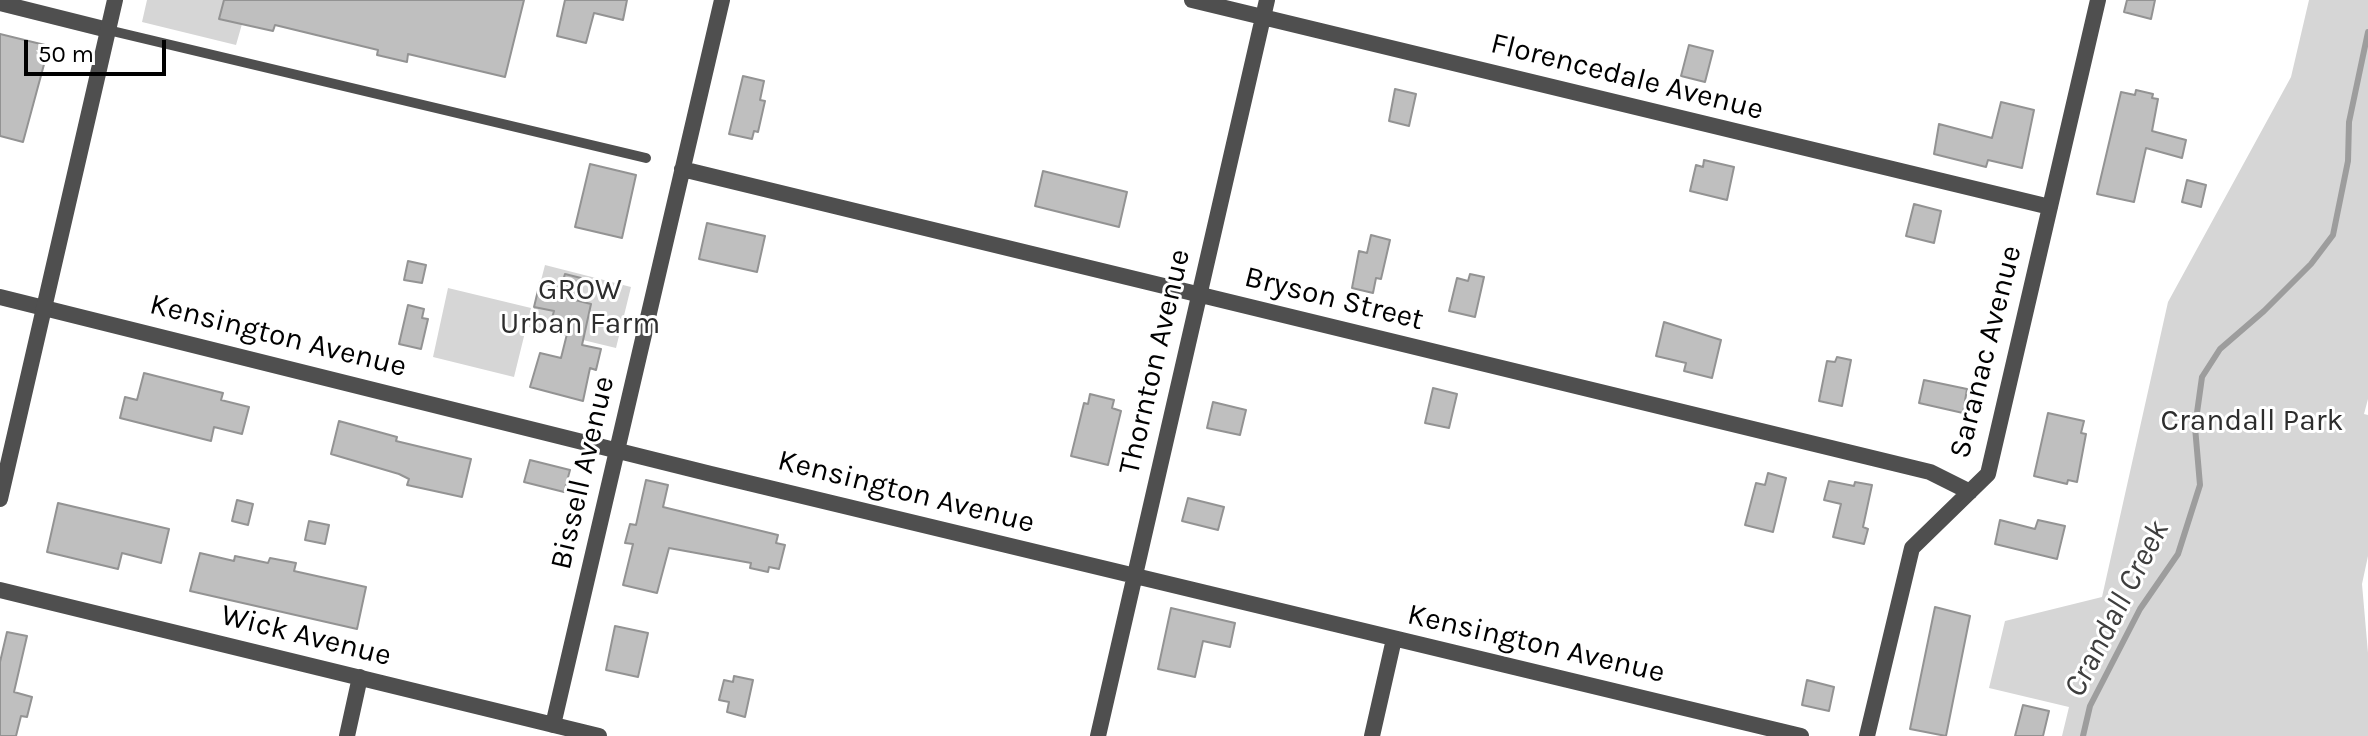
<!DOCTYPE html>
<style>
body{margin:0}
#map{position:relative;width:2368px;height:736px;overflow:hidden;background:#fff;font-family:Karla,sans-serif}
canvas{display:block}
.scale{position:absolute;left:24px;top:40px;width:142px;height:36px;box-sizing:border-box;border:4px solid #000;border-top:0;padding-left:10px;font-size:24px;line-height:28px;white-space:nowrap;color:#000;-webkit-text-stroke:6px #fff;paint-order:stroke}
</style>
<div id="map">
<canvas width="2368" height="736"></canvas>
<div class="scale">50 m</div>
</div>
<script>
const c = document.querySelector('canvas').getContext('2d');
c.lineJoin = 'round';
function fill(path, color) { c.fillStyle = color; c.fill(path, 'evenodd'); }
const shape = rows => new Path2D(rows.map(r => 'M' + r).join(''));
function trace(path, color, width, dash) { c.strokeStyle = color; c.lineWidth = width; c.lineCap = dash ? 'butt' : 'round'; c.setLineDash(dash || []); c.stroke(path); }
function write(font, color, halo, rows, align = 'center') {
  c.font = font + ' Karla,sans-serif'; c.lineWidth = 6; c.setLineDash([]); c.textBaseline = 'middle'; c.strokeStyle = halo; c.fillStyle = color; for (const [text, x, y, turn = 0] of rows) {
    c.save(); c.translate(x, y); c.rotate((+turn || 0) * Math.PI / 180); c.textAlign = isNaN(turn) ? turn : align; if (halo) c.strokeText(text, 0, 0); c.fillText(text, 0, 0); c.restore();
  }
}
fill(shape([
 [147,0,224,0,220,18,242,24,236,45,142,22],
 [2309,0,2368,0,2368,399,2364,414,2368,415,2368,556,2362,584,2368,653,2368,736,2062,736,2069,707,1989,688,2005,621,2102,597,2168,302,2291,77],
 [545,265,631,287,616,348,529,327],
 [448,288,531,308,514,377,433,357]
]), '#d6d6d6');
trace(shape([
 [2083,736,2090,706,2140,609,2178,554,2200,485,2195,427,2202,377,2220,349,2264,311,2311,264,2333,235,2348,161,2349,122,2368,32]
]), '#9d9d9d', 6);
const building = shape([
 [224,0,524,0,505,77,408,54,407,62,377,55,378,50,275,25,273,31,219,19,224,0],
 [565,0,627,0,623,20,594,13,586,43,557,36,565,0],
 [2127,0,2155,0,2151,19,2124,12,2127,0],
 [0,34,49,46,23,142,0,136,0,34],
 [1689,45,1713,51,1705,82,1681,76,1689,45],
 [743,76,764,81,760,100,765,101,758,132,754,131,752,139,729,134,743,76],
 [1395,89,1416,94,1409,126,1389,121,1395,89],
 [2136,90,2153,94,2152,98,2158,99,2152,131,2186,140,2182,158,2146,148,2134,202,2097,194,2121,92,2135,95,2136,90],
 [2001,102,2034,110,2022,168,1988,160,1986,167,1934,154,1939,124,1992,138,2001,102],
 [1704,160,1734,167,1727,200,1690,191,1696,165,1703,167,1704,160],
 [590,164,636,175,622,238,575,227,590,164],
 [1043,171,1127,192,1119,227,1035,206,1043,171],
 [2187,180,2206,185,2201,207,2182,202,2187,180],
 [1914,204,1941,211,1934,243,1906,236,1914,204],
 [707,223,765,236,757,272,699,259,707,223],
 [1371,235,1390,240,1381,279,1376,278,1373,293,1352,288,1359,251,1367,253,1371,235],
 [408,261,426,265,422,283,404,280,408,261],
 [565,274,581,278,575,300,591,304,582,345,601,349,596,370,590,368,583,401,530,387,540,353,561,358,569,326,551,322,554,311,534,307,540,282,561,287,565,274],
 [1470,274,1484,277,1475,317,1449,311,1457,278,1468,281,1470,274],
 [408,305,424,309,422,318,428,319,421,349,399,344,408,305],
 [1664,322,1721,340,1712,378,1684,371,1686,363,1656,356,1664,322],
 [1837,357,1851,360,1842,406,1819,401,1827,361,1835,362,1837,357],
 [144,373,223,393,221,400,249,407,242,434,214,427,211,441,120,418,125,397,137,400,144,373],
 [1924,380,1967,389,1963,413,1919,403,1924,380],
 [1433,388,1457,394,1449,428,1425,423,1433,388],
 [1090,394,1114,400,1112,408,1121,411,1108,465,1071,456,1084,403,1088,404,1090,394],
 [1213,402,1246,410,1240,435,1207,428,1213,402],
 [2048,413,2084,421,2081,433,2086,434,2077,482,2068,480,2067,484,2034,476,2048,413],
 [339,421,397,437,396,441,471,459,462,497,407,485,409,479,399,474,331,454,339,421],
 [530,460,570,470,564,492,524,482,530,460],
 [1768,473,1786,478,1773,532,1745,525,1756,483,1765,485,1768,473],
 [646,480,668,485,663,507,778,535,776,543,785,545,779,569,769,567,768,572,750,568,751,563,669,548,657,593,623,585,633,544,625,543,630,524,636,525,646,480],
 [1829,481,1854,486,1855,482,1872,485,1863,527,1868,529,1864,544,1833,537,1841,504,1824,500,1829,481],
 [1188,498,1224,507,1218,530,1182,521,1188,498],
 [237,500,253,504,248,525,232,521,237,500],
 [58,503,169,529,161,563,122,553,118,569,47,552,58,503],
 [2000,520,2035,529,2038,520,2065,526,2057,559,1995,544,2000,520],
 [309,521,329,525,325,544,305,540,309,521],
 [200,553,234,561,235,556,268,563,270,558,296,563,294,571,366,587,357,629,190,591,200,553],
 [1935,607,1970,616,1946,736,1910,729,1935,607],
 [1171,608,1235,623,1230,647,1203,641,1195,677,1158,669,1171,608],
 [615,626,648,633,638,677,606,670,615,626],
 [7,632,27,636,14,692,32,697,27,717,21,716,16,736,0,736,0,662,7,632],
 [734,676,753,680,745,717,727,712,729,702,719,700,724,680,733,682,734,676],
 [1807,680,1834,687,1829,711,1802,705,1807,680],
 [2023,705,2049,711,2043,736,2015,736,2023,705]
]);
fill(building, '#bfbfbf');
trace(building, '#939393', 2);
trace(shape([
 [108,30,646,158]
]), '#4f4f4f', 10);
trace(shape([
 [1192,0,2050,207],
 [0,3,108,30],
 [682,169,1930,472,1970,492],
 [0,297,711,474,1801,736],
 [0,590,599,736],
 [553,725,722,0],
 [347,736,360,677],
 [1098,736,1267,0],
 [1372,736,1394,639],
 [1867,736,1912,548,1988,474,2098,0]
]), '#4f4f4f', 16);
trace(shape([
 [0,499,115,0]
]), '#4f4f4f', 16);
write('30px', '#000', '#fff', [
 ["Florencedale Avenue",1627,77,14],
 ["Bryson Street",1334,299,14],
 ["Kensington Avenue",278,336,14],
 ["Saranac Avenue",1986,352,-76],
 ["Thornton Avenue",1155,362,-77],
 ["Bissell Avenue",583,473,-77],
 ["Kensington Avenue",906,492,14],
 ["Wick Avenue",306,636,14],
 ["Kensington Avenue",1536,644,13]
]);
write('30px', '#2d2d2d', '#fff', [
 ["GROW",580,290],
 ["Urban Farm",580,324],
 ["Crandall Park",2252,421]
]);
write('italic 32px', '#3e3e3e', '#fff', [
 ["Crandall Creek",2117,609,-63]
]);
</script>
